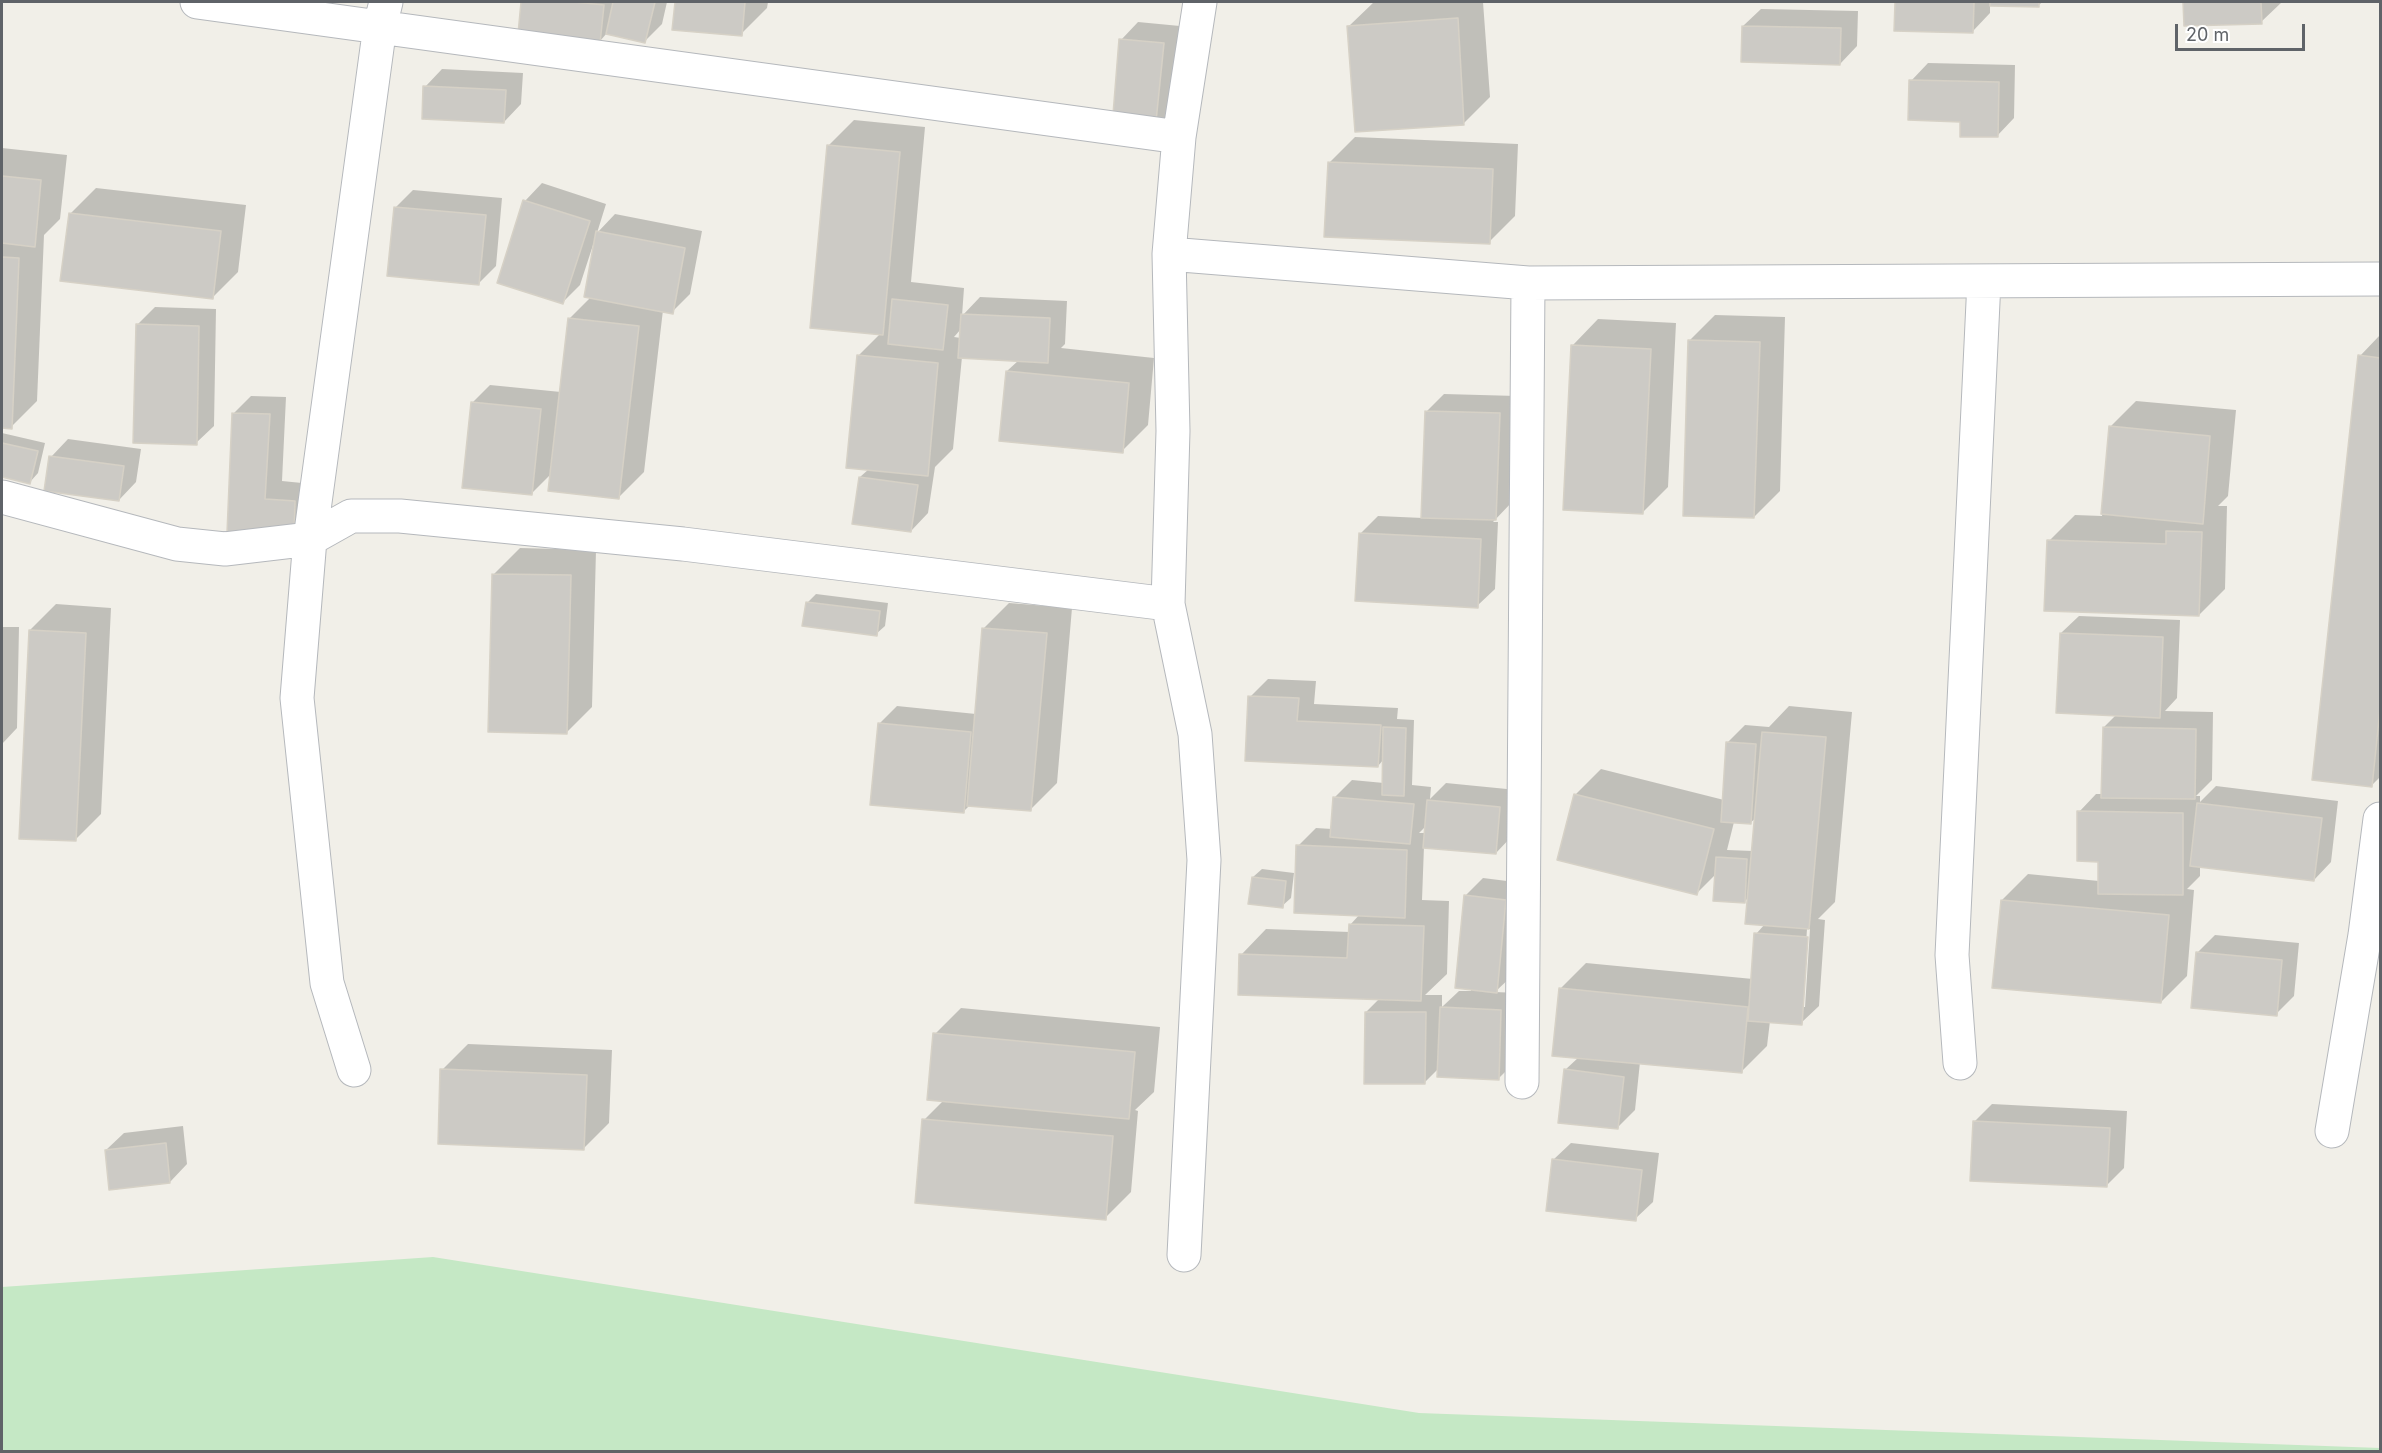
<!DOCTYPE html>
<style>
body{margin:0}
#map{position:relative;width:2382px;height:1453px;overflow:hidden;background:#f1efe8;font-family:Inter,sans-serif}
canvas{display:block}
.frame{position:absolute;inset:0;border:3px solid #5f6368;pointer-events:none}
.scale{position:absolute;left:2175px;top:24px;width:130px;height:27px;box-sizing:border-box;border:3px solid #5f6368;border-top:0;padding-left:8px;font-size:18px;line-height:21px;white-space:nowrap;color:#5f6368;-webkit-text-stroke:4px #fff;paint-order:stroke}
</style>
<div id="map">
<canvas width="2382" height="1453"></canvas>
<div class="frame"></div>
<div class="scale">20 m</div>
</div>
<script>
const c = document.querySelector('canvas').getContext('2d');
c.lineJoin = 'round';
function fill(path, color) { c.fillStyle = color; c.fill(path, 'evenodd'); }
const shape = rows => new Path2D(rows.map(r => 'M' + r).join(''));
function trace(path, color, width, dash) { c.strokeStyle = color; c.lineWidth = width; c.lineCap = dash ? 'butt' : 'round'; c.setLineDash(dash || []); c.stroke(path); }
fill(shape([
 [433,1257,1419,1413,2380,1448,2380,1451,2,1451,2,1287]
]), '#c5e8c5');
fill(shape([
 [523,2,667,2,662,24,644,42,607,33,600,41,519,33],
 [677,2,768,2,767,8,741,34,674,28],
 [1374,2,1483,2,1490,97,1464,123,1349,26],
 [1896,2,2042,2,2039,5,1990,4,1990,13,1973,31,1895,29],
 [2185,2,2282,2,2261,22,2186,25],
 [1761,9,1858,11,1857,46,1840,64,1743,26],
 [1138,22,1180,26,1172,112,1155,130,1121,40],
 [1928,63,2015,65,2014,118,1997,136,1962,120,1911,81],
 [442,69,523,73,521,104,504,122,425,87],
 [854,120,925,127,911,282,964,288,962,316,980,297,1067,301,1065,344,1061,348,1154,358,1148,425,1122,451,1007,371,1019,360,962,357,953,449,935,467,928,513,911,531,860,477,869,469,858,356,881,333,828,146],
 [961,329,961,338,954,337],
 [1355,137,1518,144,1515,216,1489,242,1329,163],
 [2,148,67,155,60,219,44,235,37,401,11,427,2,427],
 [542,183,606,204,597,233,615,214,702,231,690,294,672,312,663,310,644,472,618,498,551,474,532,493,472,403,490,385,561,392,569,319,591,297,595,245,593,245,580,285,563,302,525,201],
 [96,188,246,205,238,272,212,298,70,214],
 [413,190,502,198,496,266,479,283,395,208],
 [155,307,216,309,214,426,196,443,137,325],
 [1715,315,1785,317,1780,491,1754,517,1689,341],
 [1598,319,1676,323,1668,487,1642,513,1573,345],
 [2380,335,2380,777,2371,786,2360,356],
 [1444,394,1517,396,1513,501,1493,522,1498,522,1495,589,1477,606,1360,534,1378,516,1423,518,1426,412],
 [251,396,286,397,282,481,312,484,293,535,228,532,234,413],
 [2136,401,2236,410,2228,496,2218,506,2227,506,2225,589,2199,615,2049,541,2075,515,2102,516,2110,427],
 [2,433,45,443,38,473,30,482,2,476],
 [68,439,141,449,136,482,119,500,51,457],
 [520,548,596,550,592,707,566,733,494,574],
 [816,594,888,603,885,626,876,634,807,603],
 [1009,603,1072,608,1057,783,1031,809,971,804,963,812,879,724,897,706,976,714,983,629],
 [56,604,111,608,101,814,75,840,30,630],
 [2079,616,2180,620,2177,698,2165,711,2213,712,2212,780,2196,796,2200,796,2200,802,2216,786,2338,801,2331,862,2314,880,2200,866,2200,876,2187,889,2194,890,2187,976,2161,1002,2002,900,2028,874,2099,881,2100,860,2079,812,2096,794,2103,794,2104,727,2117,714,2061,633],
 [2,627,19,627,17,728,2,744],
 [1268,679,1316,681,1314,704,1398,708,1397,719,1414,720,1412,785,1431,787,1430,799,1446,783,1517,790,1513,835,1496,853,1424,846,1422,900,1449,901,1447,974,1425,995,1442,995,1442,1007,1459,991,1471,991,1465,896,1483,878,1523,883,1514,974,1495,992,1518,993,1516,1061,1498,1079,1439,1068,1424,1083,1366,1012,1380,998,1241,955,1266,929,1350,932,1350,925,1360,914,1298,846,1316,828,1332,829,1335,797,1352,780,1384,783,1384,759,1378,766,1250,697],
 [1426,826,1425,833,1419,833],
 [1789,706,1852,712,1835,902,1818,919,1825,920,1819,1006,1801,1023,1770,1021,1767,1046,1741,1072,1640,1062,1635,1110,1617,1128,1565,1070,1579,1057,1560,989,1586,963,1753,979,1756,934,1765,924,1749,897,1744,902,1716,874,1697,893,1575,795,1601,769,1724,800,1727,743,1745,725,1769,727],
 [1756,818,1753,851,1727,850,1734,822,1750,823],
 [1807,929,1810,929,1805,1007,1802,1007],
 [1262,869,1294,873,1291,898,1282,906,1253,877],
 [2215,935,2299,943,2294,996,2276,1014,2197,953],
 [961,1008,1160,1027,1154,1092,1135,1110,1138,1111,1131,1192,1105,1218,924,1120,944,1100,935,1034],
 [468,1044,612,1050,609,1123,583,1149,442,1070],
 [1992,1104,2127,1111,2124,1168,2106,1186,1974,1122],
 [183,1126,187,1164,170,1182,106,1150,124,1133],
 [1571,1143,1659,1153,1653,1202,1635,1219,1553,1160]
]), '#0003');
const building = shape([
 [521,2,574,2,604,5,600,43,518,34,521,2],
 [613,2,655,2,645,43,606,34,613,2],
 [675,2,745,2,742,36,672,30,675,2],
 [1895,2,1974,2,1973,33,1894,31,1895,2],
 [1990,2,2039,2,2039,7,1990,6,1990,2],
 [2183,2,2261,2,2262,24,2184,26,2183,2],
 [1458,18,1464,125,1355,132,1347,26,1458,18],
 [1742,26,1841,28,1840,65,1741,62,1742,26],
 [1119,39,1164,43,1155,131,1112,127,1119,39],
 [1909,80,1999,82,1998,137,1960,137,1960,122,1908,120,1909,80],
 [423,86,506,90,504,123,422,119,423,86],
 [827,145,900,152,883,335,810,328,827,145],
 [1328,162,1493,169,1490,244,1324,237,1328,162],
 [2,176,41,180,35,247,2,243,2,176],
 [523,200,590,221,563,304,497,283,523,200],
 [394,207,486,215,479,285,387,276,394,207],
 [69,213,221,231,213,299,60,281,69,213],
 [596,231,685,248,673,314,584,297,596,231],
 [2,257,19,258,12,429,2,428,2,257],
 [892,299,948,305,943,350,888,344,892,299],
 [961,314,1050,318,1048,363,958,358,961,314],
 [568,318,639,326,619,499,548,491,568,318],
 [136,324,199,326,197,445,133,443,136,324],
 [1688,340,1760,342,1754,518,1683,516,1688,340],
 [1571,345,1651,349,1643,514,1563,510,1571,345],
 [857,355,938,363,928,476,846,468,857,355],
 [2358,355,2380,358,2380,709,2372,787,2312,780,2358,355],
 [1006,371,1129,383,1123,453,999,441,1006,371],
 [471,402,541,409,532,495,462,488,471,402],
 [1425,411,1500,413,1496,520,1421,518,1425,411],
 [232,413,270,414,265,499,295,501,294,537,227,533,232,413],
 [2109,426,2210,436,2203,524,2101,514,2109,426],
 [2,443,38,451,30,484,2,477,2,443],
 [49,456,124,466,119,501,44,491,49,456],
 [859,477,918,485,911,532,852,524,859,477],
 [2166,531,2202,532,2199,616,2044,611,2047,540,2166,544,2166,531],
 [1359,533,1481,539,1478,608,1355,601,1359,533],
 [492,574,571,575,567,734,488,732,492,574],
 [806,602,880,611,877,636,802,626,806,602],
 [982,628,1047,633,1031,811,967,806,982,628],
 [29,630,86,633,76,841,19,839,29,630],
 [2060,633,2163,637,2160,718,2056,713,2060,633],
 [1248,696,1299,698,1297,721,1381,725,1378,767,1245,761,1248,696],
 [878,723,971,732,964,813,870,805,878,723],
 [1383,727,1406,728,1404,796,1382,795,1383,727],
 [2103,727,2196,729,2195,799,2101,798,2103,727],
 [1762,732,1826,737,1809,929,1745,924,1762,732],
 [1726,742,1756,744,1751,824,1721,822,1726,742],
 [1574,794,1714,829,1697,895,1557,860,1574,794],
 [1333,797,1414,804,1410,844,1330,837,1333,797],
 [1427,800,1500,807,1496,854,1423,848,1427,800],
 [2197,803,2322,818,2314,881,2190,866,2197,803],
 [2077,811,2183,813,2183,895,2098,894,2098,862,2077,861,2077,811],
 [1296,845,1407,850,1405,918,1294,913,1296,845],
 [1716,857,1747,859,1745,903,1713,901,1716,857],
 [1252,877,1286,881,1283,908,1248,904,1252,877],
 [1464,895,1506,900,1497,993,1455,988,1464,895],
 [2001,900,2169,915,2161,1003,1992,988,2001,900],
 [1349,924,1424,926,1421,1001,1238,995,1239,954,1347,958,1349,924],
 [1754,933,1808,937,1802,1025,1748,1021,1754,933],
 [2196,952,2282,960,2277,1016,2191,1008,2196,952],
 [1559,988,1748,1007,1742,1073,1552,1056,1559,988],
 [1440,1007,1501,1010,1499,1080,1437,1077,1440,1007],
 [1365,1012,1426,1012,1425,1084,1364,1084,1365,1012],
 [933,1033,1135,1052,1129,1119,927,1100,933,1033],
 [440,1069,587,1075,584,1150,438,1144,440,1069],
 [1564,1069,1624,1077,1618,1129,1558,1123,1564,1069],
 [922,1119,1113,1136,1106,1220,915,1203,922,1119],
 [1973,1121,2110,1128,2107,1187,1970,1181,1973,1121],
 [166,1143,170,1183,109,1190,105,1150,166,1143],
 [1552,1159,1642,1170,1636,1221,1546,1211,1552,1159]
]);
fill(building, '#cccac5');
trace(building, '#d6d1c6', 1.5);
const minor = shape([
 [197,2,1179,137],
 [1169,254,1528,283,2380,279],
 [2,497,177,544,225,549,310,539,351,516,400,516,683,544,1168,604],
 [1960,1063,1952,955,1984,281],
 [354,1070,327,983,297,698,310,539,380,26,386,2],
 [1522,1082,1528,283],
 [2332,1131,2365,935,2380,819],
 [1184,1255,1204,860,1195,734,1168,604,1173,431,1169,254,1179,137,1200,2]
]);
trace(minor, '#b5b8bc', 35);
trace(minor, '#fff', 33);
</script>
